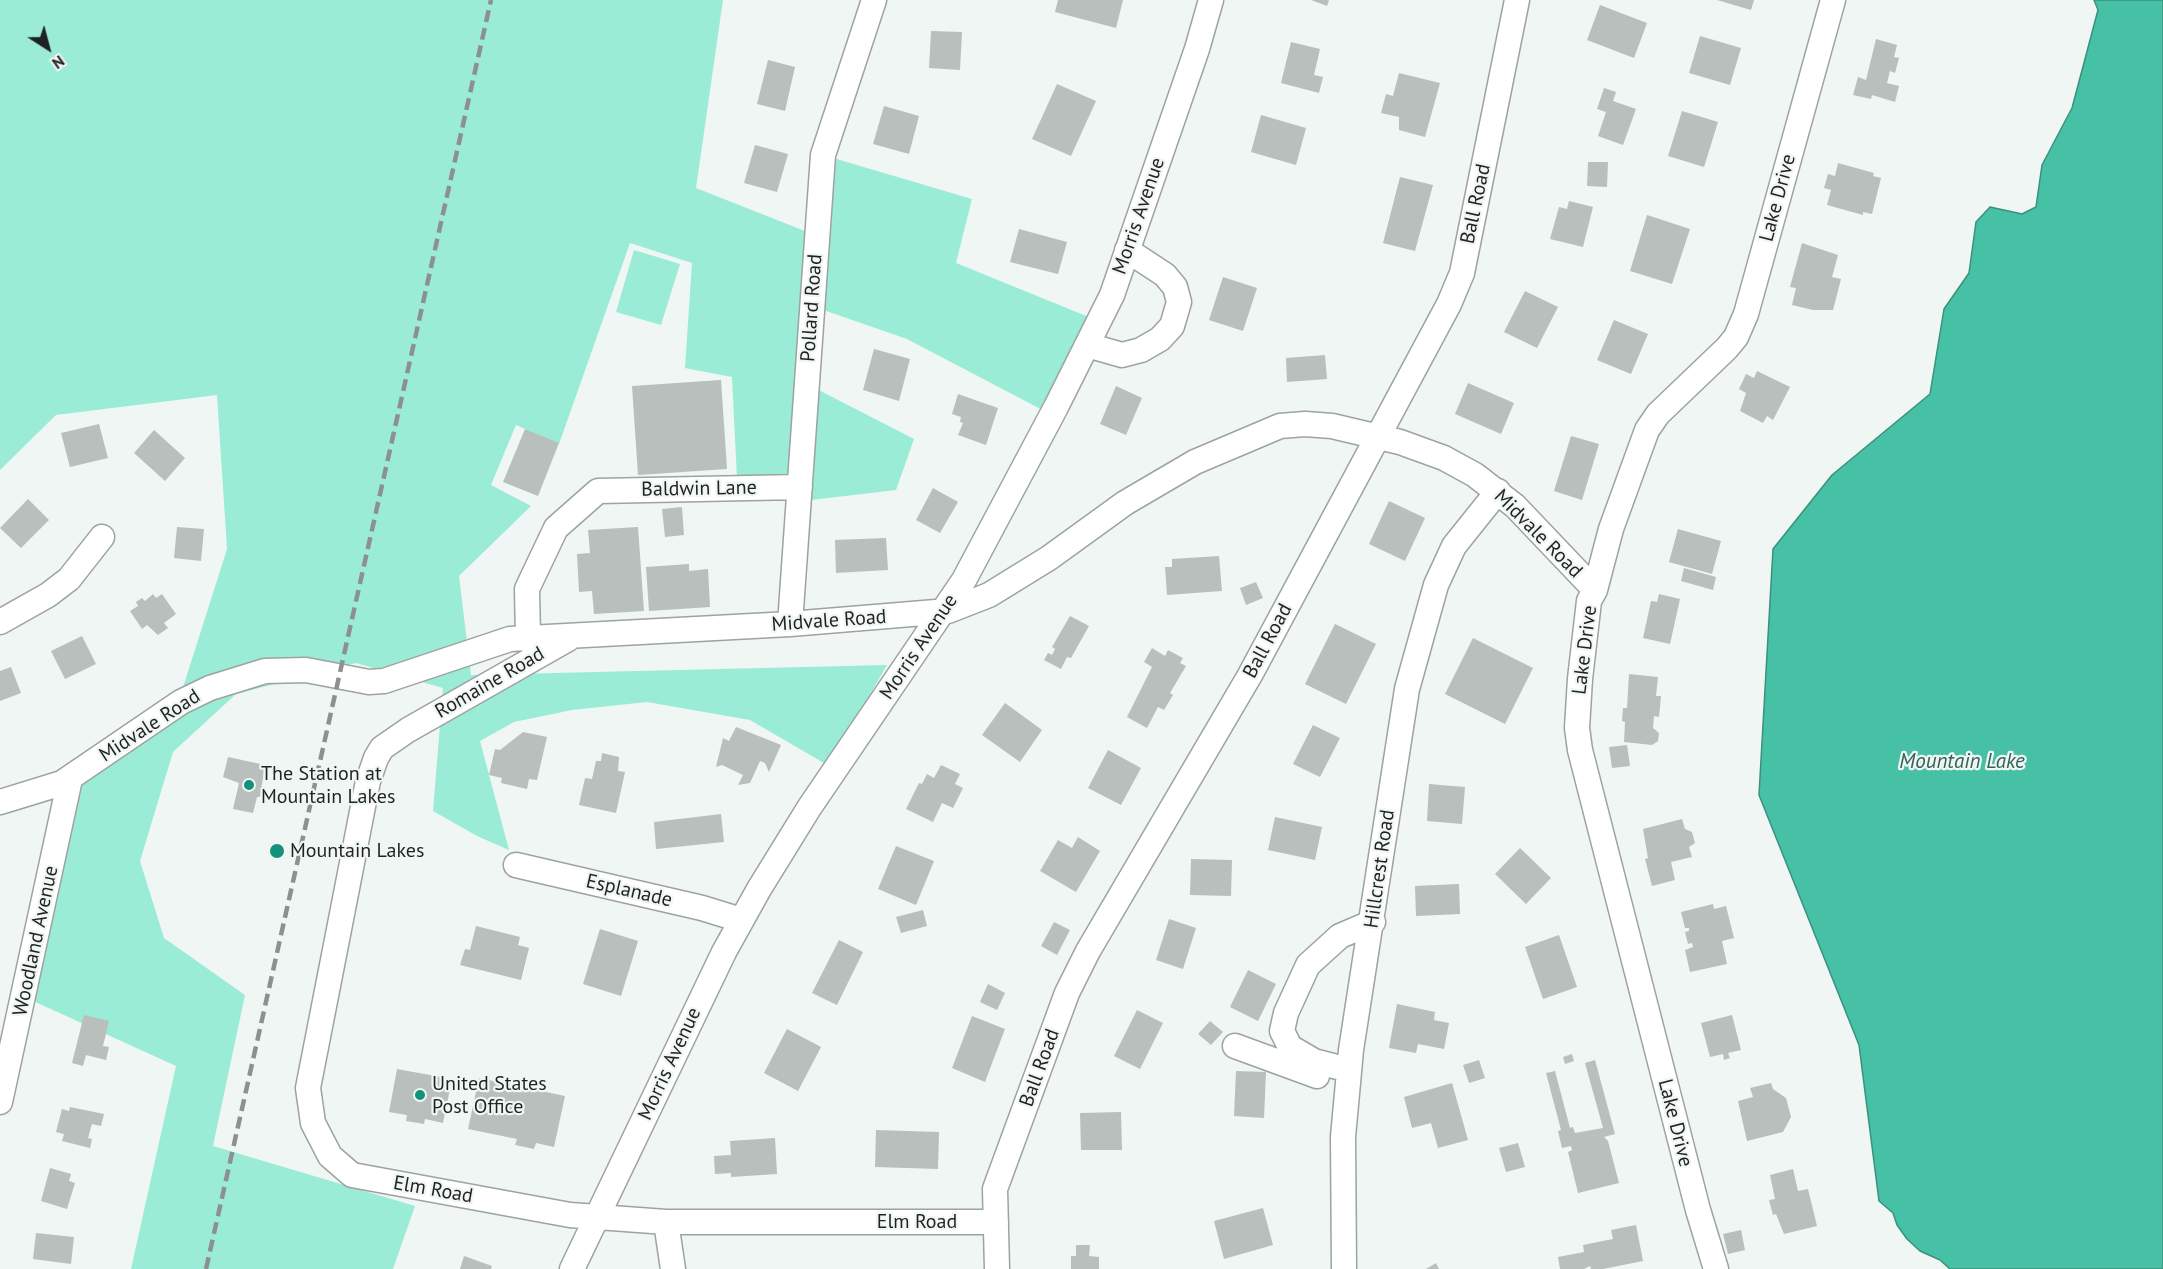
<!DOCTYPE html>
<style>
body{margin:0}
#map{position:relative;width:2163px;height:1269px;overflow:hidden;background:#eff6f4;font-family:"PT Sans",sans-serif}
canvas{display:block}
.north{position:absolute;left:18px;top:18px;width:60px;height:60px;-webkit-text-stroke:4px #eff6f4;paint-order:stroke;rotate:144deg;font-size:16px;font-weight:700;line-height:24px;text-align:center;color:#1f2221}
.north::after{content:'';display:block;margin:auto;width:21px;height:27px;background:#1f2221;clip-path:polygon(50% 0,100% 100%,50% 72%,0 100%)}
</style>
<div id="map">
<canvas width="2163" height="1269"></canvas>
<div class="north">N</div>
</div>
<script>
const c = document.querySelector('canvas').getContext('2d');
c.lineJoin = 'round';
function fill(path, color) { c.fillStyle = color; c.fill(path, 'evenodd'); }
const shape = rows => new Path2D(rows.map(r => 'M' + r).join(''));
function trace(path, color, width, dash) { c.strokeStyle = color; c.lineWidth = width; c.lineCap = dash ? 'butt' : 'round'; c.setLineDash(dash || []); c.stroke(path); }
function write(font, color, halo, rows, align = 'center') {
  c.font = font + ' "PT Sans",sans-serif'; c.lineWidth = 4.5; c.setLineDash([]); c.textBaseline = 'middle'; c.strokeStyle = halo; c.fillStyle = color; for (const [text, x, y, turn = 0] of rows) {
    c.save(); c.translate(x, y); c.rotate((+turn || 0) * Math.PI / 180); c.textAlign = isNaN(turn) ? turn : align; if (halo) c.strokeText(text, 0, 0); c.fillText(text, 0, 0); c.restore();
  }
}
fill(shape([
 [0,0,723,0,696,188,815,235,823,155,972,199,956,263,1096,320,1052,415,907,339,809,305,805,383,914,439,896,490,794,502,737,479,732,377,685,368,692,263,630,243,559,444,516,425,491,485,531,506,459,576,471,675,887,665,829,766,750,720,647,702,572,710,514,722,480,741,509,850,477,836,433,811,443,688,356,663,236,694,173,752,140,861,164,938,245,995,213,1146,415,1206,393,1269,131,1269,176,1066,20,995,64,785,179,700,227,549,217,395,56,415,0,470],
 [634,250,680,264,661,325,616,312]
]), '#9becd6');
const water = shape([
 [2094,0,2163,0,2163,1269,1950,1269,1940,1260,1920,1251,1907,1239,1897,1225,1893,1213,1879,1201,1859,1045,1759,795,1773,549,1832,475,1930,394,1944,309,1969,273,1976,222,1990,207,2022,214,2036,207,2042,165,2072,108,2098,10,2094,0]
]);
fill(water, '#46c1a5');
trace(water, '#3a917d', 1.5);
fill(shape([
 [1058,0,1123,0,1116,28,1055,12],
 [1311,0,1329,0,1327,6],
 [1717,0,1754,0,1751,10],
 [1600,5,1647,23,1634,58,1587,40],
 [931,31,962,32,960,70,929,68],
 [1700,36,1741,48,1730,85,1689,73],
 [1876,39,1897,45,1894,57,1899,58,1895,73,1890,71,1887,83,1899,86,1895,102,1872,95,1871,99,1853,95,1858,77,1866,80],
 [1291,42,1320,49,1314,75,1323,77,1319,93,1281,83],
 [768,60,795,67,785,111,757,104],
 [1399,73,1440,83,1425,137,1399,130,1399,117,1381,113,1386,94,1393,96],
 [1057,84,1096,101,1071,156,1032,139],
 [1604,88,1616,92,1613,101,1636,109,1623,145,1598,136,1606,112,1597,109],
 [884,106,919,116,909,154,873,144],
 [1682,111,1718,122,1704,167,1668,156],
 [1261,115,1306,128,1296,165,1251,152],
 [755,145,788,154,777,192,744,183],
 [1588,162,1608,162,1607,187,1587,186],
 [1838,163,1874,173,1873,176,1881,178,1872,214,1863,212,1863,215,1827,205,1831,190,1824,188,1828,174,1835,176],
 [1400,177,1433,185,1415,251,1383,243],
 [1569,201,1593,207,1583,247,1550,239,1559,207,1567,209],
 [1647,215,1690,229,1672,284,1630,271],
 [1019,229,1067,242,1058,274,1010,262],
 [1802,243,1838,255,1832,277,1841,279,1833,310,1813,310,1792,305,1796,288,1790,287],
 [1223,277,1257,288,1243,331,1209,320],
 [1525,291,1558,307,1537,348,1504,332],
 [1614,320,1648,334,1631,374,1597,360],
 [874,349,910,359,899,401,863,390],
 [1325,355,1327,379,1287,382,1286,358],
 [1757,371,1790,387,1773,420,1767,416,1763,423,1740,411,1746,393,1739,389,1746,374,1754,378],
 [721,380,727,469,638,475,632,386],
 [1468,383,1514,403,1501,434,1455,414],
 [1116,386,1142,398,1126,435,1100,424],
 [958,394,998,408,986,445,958,435,963,423,960,422,961,417,952,414],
 [99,424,108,458,70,467,61,433],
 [525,429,559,443,538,496,503,482],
 [154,430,185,458,165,481,134,453],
 [1571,436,1599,444,1582,500,1554,491],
 [933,488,958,502,940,533,916,520],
 [28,499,49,520,21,548,0,528],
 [1389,501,1425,518,1405,561,1369,544],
 [682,507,684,535,665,537,662,509],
 [177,527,204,529,201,561,174,558],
 [638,527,644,611,594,614,592,591,579,592,577,554,590,553,588,530],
 [1678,529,1721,541,1712,574,1669,562],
 [886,538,888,570,836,573,835,540],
 [1219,556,1222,591,1167,595,1165,567,1172,567,1172,559],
 [689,564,689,571,708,569,710,607,649,611,646,567],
 [1684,568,1716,577,1713,590,1681,581],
 [1256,582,1263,598,1246,605,1240,588],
 [153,594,156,598,162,594,176,614,164,623,168,628,158,635,147,625,142,629,130,611,138,606,136,602,142,598,145,601],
 [1659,594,1680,599,1670,644,1643,638,1651,601,1657,602],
 [1070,616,1089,626,1071,658,1067,657,1061,669,1044,660,1048,653,1052,655,1055,649,1052,647],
 [1335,624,1376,644,1346,704,1305,684],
 [82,636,96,664,65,679,51,651],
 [1473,638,1533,668,1505,724,1445,694],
 [1152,648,1165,656,1168,650,1183,658,1180,663,1186,666,1170,693,1173,695,1164,710,1158,707,1147,728,1127,717,1152,667,1144,662],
 [11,667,21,693,0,701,0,671],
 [1629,674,1658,677,1656,696,1661,696,1659,717,1654,716,1653,728,1659,733,1658,741,1652,745,1624,742,1625,722,1622,721,1623,708,1627,708],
 [1005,703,1042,730,1020,762,982,735],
 [1313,725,1340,738,1320,777,1293,764],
 [736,727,781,745,769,772,765,763,760,761,750,783,738,785,743,775,722,765,716,767,723,738,729,741],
 [523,732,547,737,537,780,529,779,527,789,501,783,502,778,489,775,495,749,500,750],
 [1627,745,1630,766,1612,768,1609,747],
 [1108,750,1141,768,1121,805,1088,788],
 [602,753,619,757,618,771,625,772,616,813,579,805,585,778,592,779,596,761,601,761],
 [228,757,265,765,260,797,257,797,253,813,233,809,239,783,223,777],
 [941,765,960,774,955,784,963,788,953,808,942,803,933,822,906,809,919,783,922,784,927,774,934,778],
 [1429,784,1465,787,1462,824,1427,821],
 [721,814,724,842,656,849,654,822],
 [1275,817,1322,827,1315,860,1268,850],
 [1682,819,1685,829,1692,832,1695,843,1689,847,1692,857,1671,862,1675,880,1652,886,1645,859,1648,858,1643,829],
 [1078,837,1100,851,1076,892,1040,871,1058,840,1072,848],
 [896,846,934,861,916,905,878,889],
 [1520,848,1551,878,1526,904,1495,874],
 [1191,859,1232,860,1231,896,1190,895],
 [1459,884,1460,914,1416,916,1415,886],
 [1713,904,1714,909,1726,906,1734,938,1722,941,1727,964,1690,972,1685,950,1693,947,1692,943,1688,944,1685,932,1689,931,1689,928,1685,928,1681,912],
 [923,910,927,926,901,933,896,917],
 [1169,919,1196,928,1183,969,1156,960],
 [1054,922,1070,930,1057,955,1041,946],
 [476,926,520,937,518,945,529,948,521,980,460,965,465,949,470,950],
 [600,929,638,941,621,996,583,984],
 [1559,935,1577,987,1543,999,1525,947],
 [839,940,863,952,837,1005,812,993],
 [1248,970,1276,984,1258,1021,1230,1007],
 [988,984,1005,993,997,1010,980,1002],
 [1397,1004,1435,1012,1434,1020,1449,1023,1444,1049,1418,1044,1416,1053,1389,1048],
 [1137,1010,1163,1023,1140,1069,1114,1056],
 [84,1015,109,1021,103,1046,109,1047,106,1060,86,1055,83,1066,72,1063],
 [1732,1015,1741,1050,1728,1053,1730,1058,1724,1060,1723,1054,1710,1057,1701,1023],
 [972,1016,1005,1029,985,1082,952,1068],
 [1210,1021,1223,1032,1211,1045,1198,1034],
 [787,1029,821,1047,798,1091,764,1073],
 [1572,1054,1574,1061,1565,1064,1563,1057],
 [1479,1060,1485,1078,1469,1083,1463,1065],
 [1595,1060,1615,1134,1604,1137,1608,1141,1619,1183,1578,1193,1568,1152,1572,1150,1571,1146,1562,1148,1558,1131,1561,1130,1546,1073,1555,1071,1570,1128,1573,1127,1575,1133,1603,1128,1585,1063],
 [397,1069,452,1079,443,1123,425,1119,424,1124,406,1121,407,1115,389,1112],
 [1236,1071,1266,1072,1264,1118,1234,1116],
 [479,1078,565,1096,554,1147,536,1143,534,1149,515,1145,517,1139,468,1129],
 [1452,1083,1468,1140,1438,1148,1431,1123,1412,1128,1404,1097],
 [1771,1083,1773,1089,1786,1098,1791,1117,1783,1132,1747,1141,1738,1101,1753,1097,1750,1088],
 [70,1107,104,1114,101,1126,92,1124,88,1138,92,1139,90,1148,62,1141,64,1134,56,1132,62,1109,69,1111],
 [1121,1112,1122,1150,1081,1150,1080,1113],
 [876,1130,939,1132,938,1169,875,1167],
 [775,1138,777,1174,731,1177,731,1173,715,1174,714,1156,731,1155,730,1141],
 [1518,1143,1525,1167,1506,1172,1499,1148],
 [50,1168,71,1174,69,1181,75,1183,67,1209,41,1201],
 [1793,1169,1798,1191,1808,1189,1817,1226,1784,1234,1776,1214,1773,1215,1769,1200,1775,1199,1770,1175],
 [1263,1208,1273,1245,1224,1259,1214,1221],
 [1636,1225,1643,1261,1603,1269,1591,1269,1590,1266,1584,1269,1560,1269,1558,1257,1584,1252,1583,1245,1613,1239,1611,1230],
 [1741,1230,1745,1250,1728,1254,1723,1234],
 [36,1233,74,1237,71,1264,33,1259],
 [1076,1245,1090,1245,1089,1256,1099,1257,1099,1269,1071,1269,1071,1256,1076,1256],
 [464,1256,492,1266,491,1269,460,1269],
 [1436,1263,1439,1269,1426,1269]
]), '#b8bfbd');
const minor = shape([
 [1087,345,1122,355,1141,350,1160,339,1172,326,1179,302,1175,287,1165,275,1127,250],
 [0,622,48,595,69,579,102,537],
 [790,624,823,155,874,0],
 [528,638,527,589,556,528,598,491,800,487],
 [568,639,408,730,382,748,376,758,368,781,308,1088,313,1123,330,1156,352,1175,570,1215,666,1222,996,1222],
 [0,802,62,783,181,702,210,688,265,671,306,670,369,682,384,681,510,639,790,624,948,611,989,595,1049,558,1125,503,1195,462,1280,426,1305,424,1332,426,1400,442,1444,458,1475,475,1515,506,1595,590],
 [516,865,702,908,741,920],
 [1235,1046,1317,1076],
 [1349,1070,1314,1061,1290,1047,1282,1031,1286,1013,1308,965,1340,936,1373,922],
 [0,1102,70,779],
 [666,1222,673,1269],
 [572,1269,724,952,759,889,809,808,964,580,1056,407,1112,295,1197,49,1211,0],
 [997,1269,995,1189,1067,993,1088,951,1250,675,1449,304,1462,273,1517,0],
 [1344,1269,1343,1137,1351,1050,1407,689,1436,585,1454,546,1498,491],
 [1716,1269,1698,1210,1580,750,1577,728,1580,679,1589,601,1595,590,1611,529,1647,430,1658,414,1727,348,1736,337,1746,314,1833,0]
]);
trace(minor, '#9ca3a0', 27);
trace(minor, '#fff', 24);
trace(shape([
 [206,1269,491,0]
]), '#8c9190', 4.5, [12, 6]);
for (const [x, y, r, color] of [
 [249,785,6,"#12927a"],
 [277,851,8,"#12927a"],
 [420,1095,6,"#12927a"]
]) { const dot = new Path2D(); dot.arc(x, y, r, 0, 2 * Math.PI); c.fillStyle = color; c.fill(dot); trace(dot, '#eff6f4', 2); }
write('20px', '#1f2221', '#eff6f4', [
 ["Lake Drive",1778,198,-75],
 ["Ball Road",1476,204,-78],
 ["Morris Avenue",1139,216,-71],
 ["Pollard Road",812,308,-86],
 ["Baldwin Lane",699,489,-1],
 ["Midvale Road",1538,534,45],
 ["Midvale Road",829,621,-4],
 ["Ball Road",1268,641,-62],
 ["Morris Avenue",919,647,-56],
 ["Lake Drive",1585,650,-83],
 ["Romaine Road",490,683,-30],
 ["Midvale Road",150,726,-33],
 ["Hillcrest Road",1380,869,-82],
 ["Esplanade",629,891,13],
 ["Woodland Avenue",36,941,-78],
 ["Morris Avenue",670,1064,-65],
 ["Ball Road",1040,1068,-70],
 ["Lake Drive",1675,1123,76],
 ["Elm Road",433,1190,10],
 ["Elm Road",917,1222]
]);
write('20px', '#1f2221', '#eff6f4', [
 ["The Station at",261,774],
 ["Mountain Lakes",261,797],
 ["Mountain Lakes",290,851],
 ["United States",432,1084],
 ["Post Office",432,1107]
], 'left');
write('italic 21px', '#316356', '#eff6f4', [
 ["Mountain Lake",1962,762]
]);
</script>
